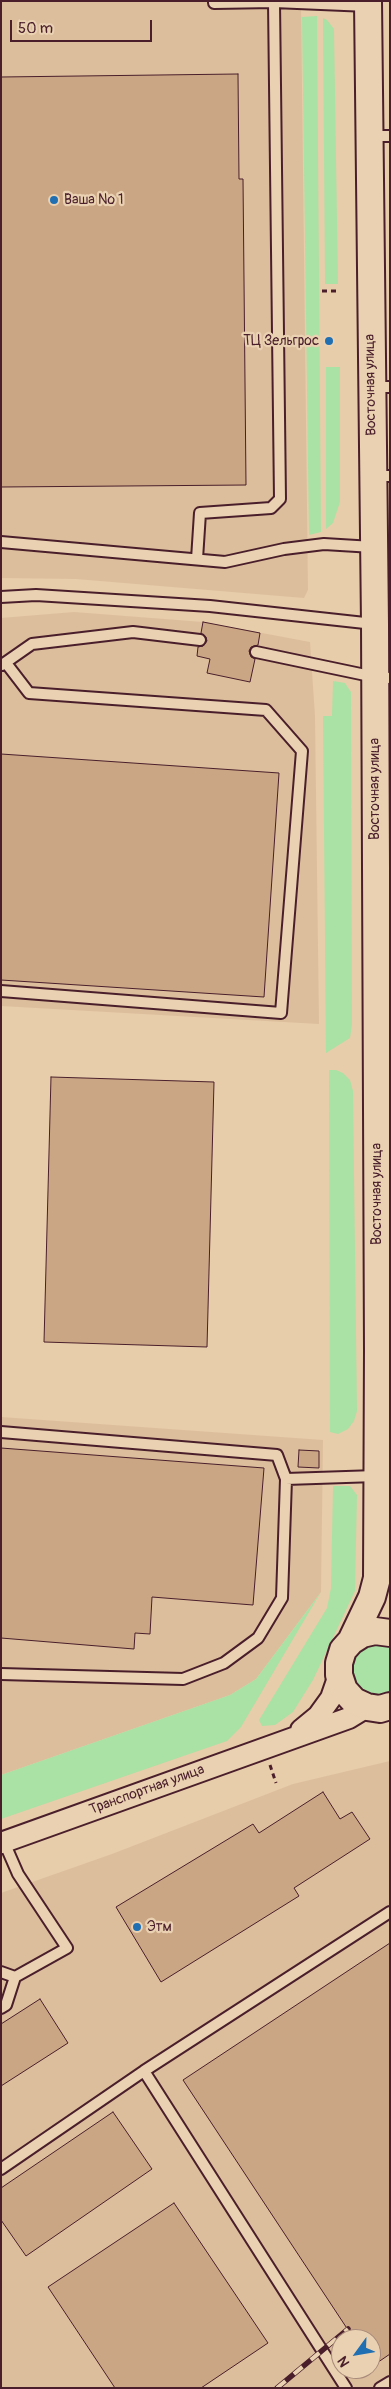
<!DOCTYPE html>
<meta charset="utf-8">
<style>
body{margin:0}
#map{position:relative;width:391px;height:2389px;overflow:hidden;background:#e8cdaa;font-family:Pangolin,sans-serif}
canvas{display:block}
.frame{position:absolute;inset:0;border:2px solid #4a1f2b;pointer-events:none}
.north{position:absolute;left:331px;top:2329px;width:50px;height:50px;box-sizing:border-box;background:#e9d1b1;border:1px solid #a98a7b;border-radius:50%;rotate:238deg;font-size:14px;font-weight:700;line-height:20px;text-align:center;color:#4a1f2b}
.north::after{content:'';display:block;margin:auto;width:18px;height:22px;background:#1f6fb2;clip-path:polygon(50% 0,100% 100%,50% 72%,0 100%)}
.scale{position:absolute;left:10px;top:20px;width:142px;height:22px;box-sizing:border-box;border:2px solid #4a1f2b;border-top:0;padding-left:6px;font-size:15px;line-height:18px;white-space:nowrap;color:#4a1f2b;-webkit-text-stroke:4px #e9d1b1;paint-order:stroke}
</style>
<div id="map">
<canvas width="391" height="2389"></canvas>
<div class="frame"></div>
<div class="north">N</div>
<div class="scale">50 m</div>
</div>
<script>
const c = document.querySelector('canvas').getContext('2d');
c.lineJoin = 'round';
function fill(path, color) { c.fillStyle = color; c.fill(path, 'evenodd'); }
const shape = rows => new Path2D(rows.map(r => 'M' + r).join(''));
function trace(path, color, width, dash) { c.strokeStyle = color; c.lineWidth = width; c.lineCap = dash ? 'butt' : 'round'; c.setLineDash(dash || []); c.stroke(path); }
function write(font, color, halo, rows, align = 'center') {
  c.font = font + ' Pangolin,sans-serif'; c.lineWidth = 4.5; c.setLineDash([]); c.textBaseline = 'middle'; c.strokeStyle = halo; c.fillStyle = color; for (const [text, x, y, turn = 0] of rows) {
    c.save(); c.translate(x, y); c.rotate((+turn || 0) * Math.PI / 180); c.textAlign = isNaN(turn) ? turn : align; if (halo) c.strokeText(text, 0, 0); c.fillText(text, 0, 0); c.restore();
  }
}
fill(shape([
 [1,1,301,1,308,590,304,598,76,579,1,578],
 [74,612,203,622,310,642,315,716,319,1024,1,1006,1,618],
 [1,1417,323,1440,321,1592,256,1679,230,1695,1,1775],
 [390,1761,390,2388,1,2388,1,1893,112,1854,293,1784],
 [341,2339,371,2339,371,2369,341,2369]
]), '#dcbe9d');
fill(shape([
 [317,16,321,532,309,535,302,17],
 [323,18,327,20,334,29,338,284,325,284],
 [326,367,340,367,340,502,333,523,326,529],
 [333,681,345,683,351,692,352,1025,350,1038,326,1053,323,716,332,716],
 [329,1070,336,1070,343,1073,350,1080,353,1091,357,1411,354,1421,348,1429,338,1434,330,1432],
 [333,1486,350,1486,357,1495,355,1591,313,1680,293,1712,275,1725,262,1726,259,1720,327,1608,331,1588],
 [321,1592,241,1727,227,1741,1,1819,1,1775,230,1695,256,1679],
 [376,1643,390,1647,390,1695,370,1697,351,1681,351,1663,354,1655,367,1645]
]), '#aae1a4');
const building = shape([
 [238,74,239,179,243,179,246,485,1,487,1,77,238,74],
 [203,622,260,633,258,645,251,647,249,651,251,657,255,659,250,682,207,673,210,659,197,656,198,647,203,646,207,641,206,637,201,633,203,622],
 [1,754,279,773,264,997,1,980,1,754],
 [51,1077,214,1082,207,1347,44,1342,51,1077],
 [1,1448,264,1468,253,1605,152,1597,150,1634,135,1633,134,1649,1,1638,1,1448],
 [299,1450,319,1451,319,1468,298,1467,299,1450],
 [323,1792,340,1819,352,1812,370,1839,294,1888,299,1896,161,1982,116,1907,253,1824,259,1833,323,1792],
 [390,1943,390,2354,371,2367,371,2339,354,2339,183,2080,390,1943],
 [40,1999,68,2043,1,2086,1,2024,40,1999],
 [113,2112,152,2169,26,2256,1,2220,1,2188,113,2112],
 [174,2203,268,2343,201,2388,115,2388,48,2287,174,2203]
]);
fill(building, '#caa684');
trace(building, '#4a1f2b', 1);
const service = shape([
 [274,2,368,6],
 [369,136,390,136],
 [372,387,390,387],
 [373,476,390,476],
 [1,542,225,562,284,549,324,544,373,547],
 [197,559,200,513,271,508,280,499,274,2,214,3,214,1],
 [1,597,36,595,210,606,374,624],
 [256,652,375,677,390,678],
 [2,665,32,644,133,632,200,640],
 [1,991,281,1013,302,751,266,710,29,693,6,663],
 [1,1432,277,1455,286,1479,282,1598,258,1638,224,1663,183,1679,1,1674],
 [286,1479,376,1476],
 [1,1972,15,1977],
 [1,2008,6,2005,15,1977,67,1948,18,1874,4,1842],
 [1,2169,144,2071],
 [346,2388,144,2071,390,1912],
 [380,2388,390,2382]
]);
const minor = shape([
 [301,1730,318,1716,331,1698,339,1675],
 [1,1843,349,1718,367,1707]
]);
const tertiary = shape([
 [390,1633,375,1631,362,1634,351,1641,343,1650,339,1663,339,1675,344,1690,354,1701,367,1707,380,1709,390,1706],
 [351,1641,372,1597,377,1578,378,1350,375,624,368,1]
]);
trace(service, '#4a1f2b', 14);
trace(minor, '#4a1f2b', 24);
trace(tertiary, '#4a1f2b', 30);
trace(shape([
 [322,291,338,291],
 [270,1765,276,1783]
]), '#4a1f2b', 3, [5, 4]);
trace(service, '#e9d1b1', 10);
trace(minor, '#e9d1b1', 20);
trace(tertiary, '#e9d1b1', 26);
const rail = shape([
 [277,2388,348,2329]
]);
trace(rail, '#4a1f2b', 5.5);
trace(rail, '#e9d1b1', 4, [11]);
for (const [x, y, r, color] of [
 [54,200,5,"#1f6fb2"],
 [329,341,5,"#1f6fb2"],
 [137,1927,5,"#1f6fb2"]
]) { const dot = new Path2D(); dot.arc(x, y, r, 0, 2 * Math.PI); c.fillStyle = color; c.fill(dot); trace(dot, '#e9d1b1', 2); }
write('14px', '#4a1f2b', '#e9d1b1', [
 ["Ваша № 1",64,200],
 ["ТЦ Зельгрос",319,341,"right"],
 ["Этм",147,1927]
], 'left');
write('14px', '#4a1f2b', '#e9d1b1', [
 ["Восточная улица",371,385,-91],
 ["Восточная улица",375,789,-90],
 ["Восточная улица",377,1194,-90],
 ["Транспортная улица",147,1790,-20]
]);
</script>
